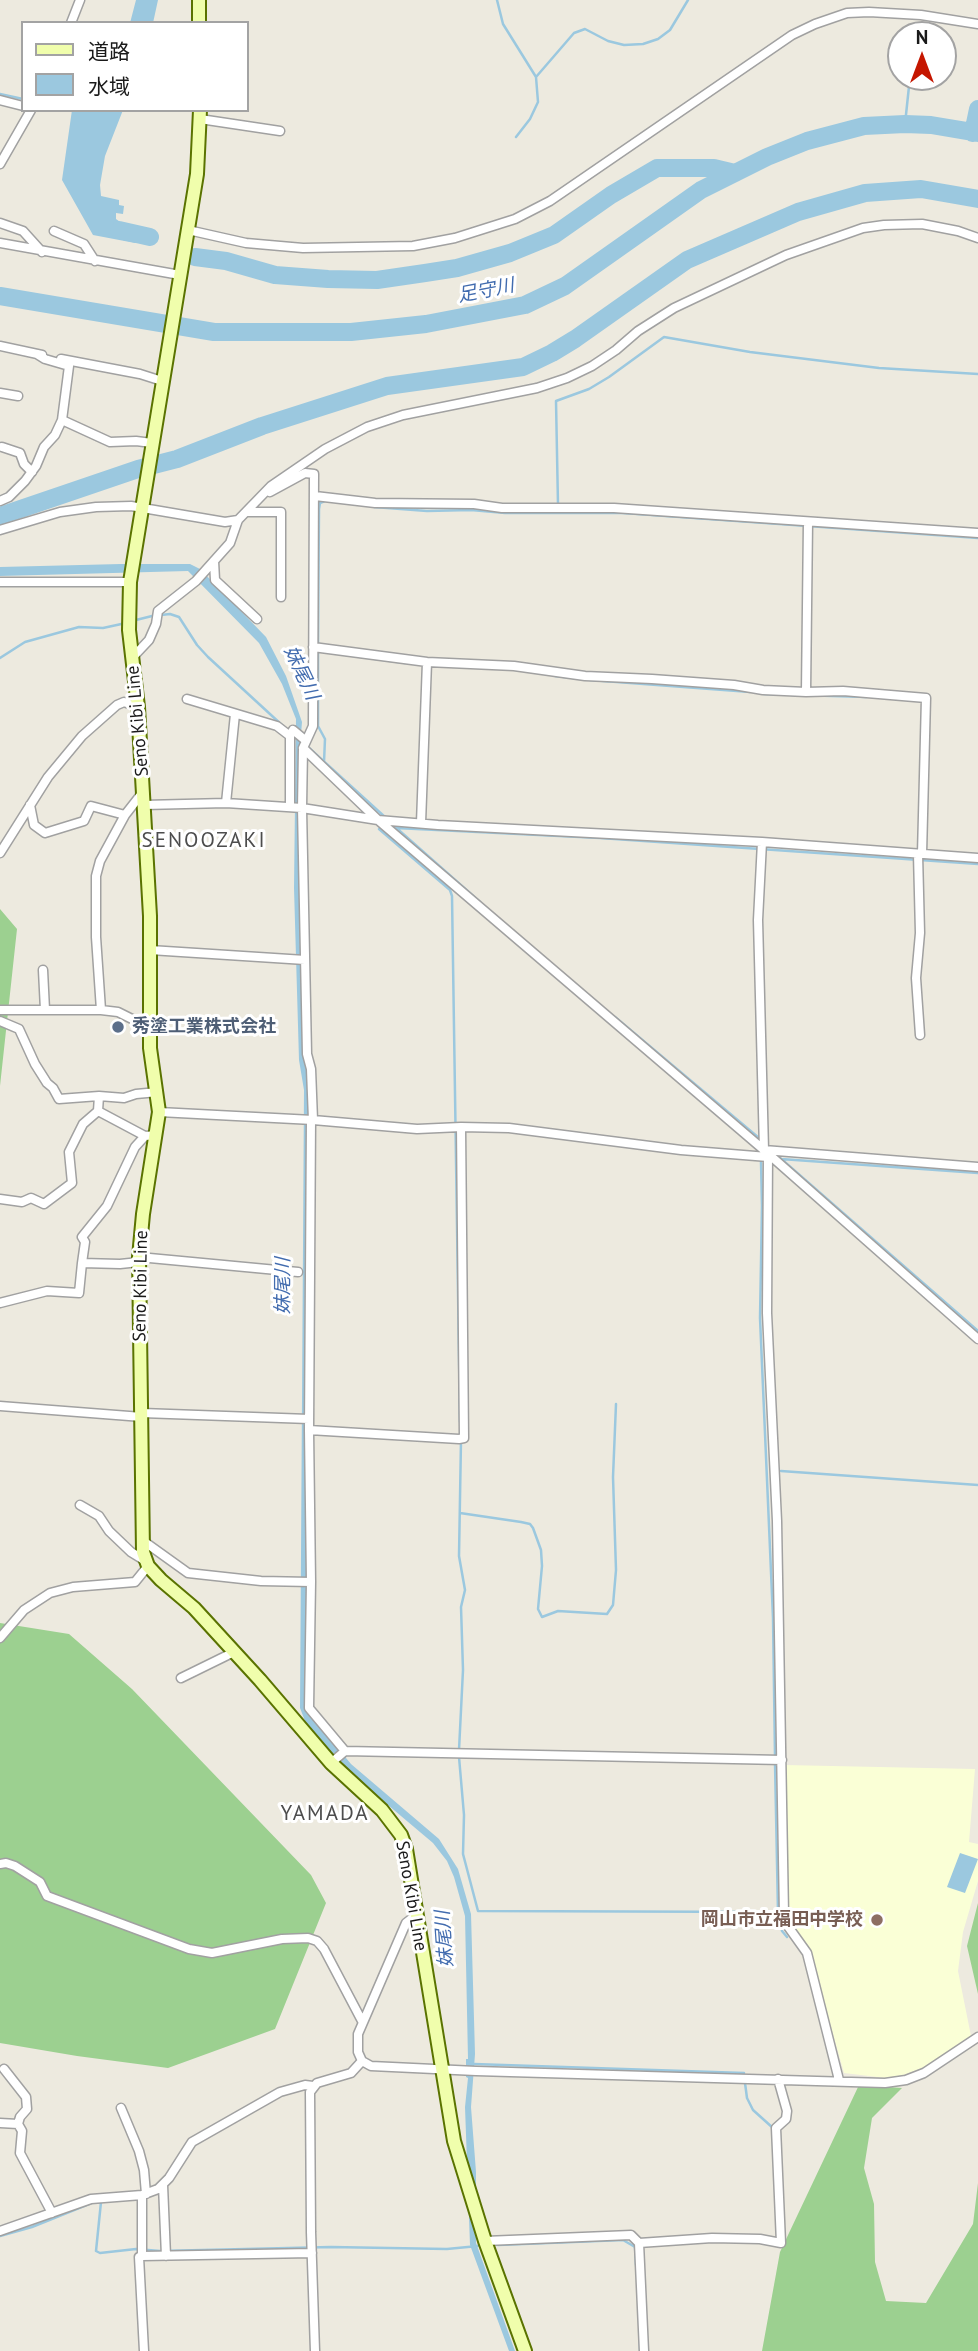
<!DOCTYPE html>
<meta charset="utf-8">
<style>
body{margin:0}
#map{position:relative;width:978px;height:2351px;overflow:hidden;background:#edeadf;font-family:"PT Sans","Noto Sans JP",sans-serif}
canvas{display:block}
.legend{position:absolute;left:21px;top:21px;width:228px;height:91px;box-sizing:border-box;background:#fff;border:2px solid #a3a3a3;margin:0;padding:9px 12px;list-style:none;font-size:21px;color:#1a1a1a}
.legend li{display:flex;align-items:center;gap:14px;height:35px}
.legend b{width:35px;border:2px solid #a3a3a3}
.north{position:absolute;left:887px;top:21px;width:70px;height:70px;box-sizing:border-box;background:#fff;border:2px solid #a3a3a3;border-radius:50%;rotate:0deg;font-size:19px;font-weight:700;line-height:28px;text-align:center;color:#1a1a1a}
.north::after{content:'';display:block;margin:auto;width:24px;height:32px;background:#c51600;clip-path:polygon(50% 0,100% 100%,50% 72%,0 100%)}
</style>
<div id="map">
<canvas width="978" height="2351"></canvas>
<ul class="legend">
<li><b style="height:9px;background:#f0feac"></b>道路</li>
<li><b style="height:19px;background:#9bc8df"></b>水域</li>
</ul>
<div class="north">N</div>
</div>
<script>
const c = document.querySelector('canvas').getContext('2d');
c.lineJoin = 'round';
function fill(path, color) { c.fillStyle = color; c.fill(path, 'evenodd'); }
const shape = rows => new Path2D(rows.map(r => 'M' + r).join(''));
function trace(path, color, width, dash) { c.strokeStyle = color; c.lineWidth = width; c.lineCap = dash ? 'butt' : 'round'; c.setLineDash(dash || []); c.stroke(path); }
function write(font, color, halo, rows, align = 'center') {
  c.font = font + ' "PT Sans","Noto Sans JP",sans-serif'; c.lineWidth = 6; c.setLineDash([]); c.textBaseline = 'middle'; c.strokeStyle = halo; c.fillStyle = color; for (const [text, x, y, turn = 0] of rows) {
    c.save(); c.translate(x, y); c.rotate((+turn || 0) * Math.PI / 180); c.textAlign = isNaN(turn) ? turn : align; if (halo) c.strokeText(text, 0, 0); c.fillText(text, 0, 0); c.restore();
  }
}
fill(shape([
 [784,1765,975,1769,969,1842,978,1844,978,1881,963,1932,958,1971,971,2036,932,2064,903,2075,886,2078,844,2073,809,1949,790,1925,786,1916]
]), '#faffd6');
fill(shape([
 [0,909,17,929,0,1086],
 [0,1623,69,1634,132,1689,311,1875,326,1903,275,2029,168,2068,77,2056,0,2043],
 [978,1903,978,1994,967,1946],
 [859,2085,902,2088,872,2118,864,2168,874,2204,875,2262,886,2301,926,2303,973,2224,978,2183,978,2351,762,2351,780,2252]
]), '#9cd090');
fill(shape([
 [136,0,158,0,153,23,130,23],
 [72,110,123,110,105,156,100,185,101,196,119,200,119,205,124,206,123,214,116,213,116,219,127,227,142,231,141,239,135,243,93,235,62,180],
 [121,564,190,564,200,569,266,637,286,676,302,722,300,747,303,970,301,971,303,973,310,1107,306,1472,308,1712,351,1764,439,1839,458,1869,471,1914,475,2054,471,2107,476,2172,476,2243,515,2351,509,2351,470,2245,465,2107,468,2078,466,2077,466,2059,468,2059,465,1916,454,1877,447,1861,433,1843,369,1789,339,1761,305,1721,300,1708,304,1090,299,1060,294,888,296,719,282,684,259,643,188,571,0,576,0,567],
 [960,1853,978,1859,965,1893,947,1887]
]), '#9bc8df');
trace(shape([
 [497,0,503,24,536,77,574,33,585,29,608,41,624,45,643,44,658,39,670,30,688,0],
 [914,35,914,33],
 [0,94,23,99],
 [905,124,910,77],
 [516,137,530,119,538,102,536,77],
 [558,505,556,401,589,389,609,377,664,337,750,352,879,368,978,374],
 [374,507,427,511,471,510,505,513,623,513,978,538],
 [132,621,152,616,170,614,179,617,197,645,208,657,283,726],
 [318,644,319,509,320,503,325,501],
 [318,651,318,726,325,739,324,762],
 [346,655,405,663],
 [0,658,25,642,79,627,103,628,126,623],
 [555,676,573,678],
 [590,680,750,692],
 [764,694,866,697],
 [308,747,386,818],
 [393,825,480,902],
 [396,828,600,838,978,864],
 [379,829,450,890,452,896,460,1422],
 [615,1017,759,1138],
 [779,1157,978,1331],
 [781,1159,978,1173],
 [761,1162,762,1206,760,1318,773,1618,775,1756],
 [781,1471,978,1485],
 [460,1513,521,1522,530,1524,533,1528,541,1550,542,1566,538,1609,542,1617,558,1611,607,1614,613,1605,616,1570,613,1477,616,1404],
 [459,1750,463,1670,461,1607,465,1590,459,1556,461,1440],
 [459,1757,464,1815,463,1854,478,1911,778,1912],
 [775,1763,778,1912,782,1931,787,1937],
 [474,2064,744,2073],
 [745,2083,747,2098,753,2110,773,2128],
 [0,2236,32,2227,94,2202,101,2202,96,2251,100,2253,136,2249,160,2251,331,2247,447,2249,478,2246],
 [498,2245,623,2240,635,2247,636,2265],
 [640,2338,640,2351]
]), '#9bc8df', 2.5);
trace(shape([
 [973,133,978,109],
 [119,230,150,237],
 [195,257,226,261,275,275,328,279,377,280,425,273,457,268,510,253,554,235,611,195,657,168,714,168,735,173],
 [0,296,214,332,351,332,426,324,525,305,565,286,701,190,767,157,807,141,864,126,905,124,931,125,978,133],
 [0,516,138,469,177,459,262,426,387,386,523,367,552,353,575,339,687,260,798,212,865,193,921,189,978,199]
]), '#9bc8df', 18);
const minor = shape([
 [71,23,80,0],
 [0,100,23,106],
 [200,119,280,131],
 [0,164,31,110],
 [0,223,23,231,42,252],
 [188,230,246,243,303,248,413,246,455,238,515,219,550,201,792,35,815,24,847,13,869,12,921,15,978,24],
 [54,231,84,244,95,261],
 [0,243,180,275],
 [0,346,42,355],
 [37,354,45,359,69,366,62,420,110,442,136,441,152,443],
 [61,359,140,374,162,381],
 [0,393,18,396],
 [2,447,20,453,24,464,32,472],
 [270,492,305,473,314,474,313,726,303,748,302,808,307,1054,311,1069,313,1120],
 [315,496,375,503,474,504,502,508,614,508,978,533],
 [0,501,9,497,25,481,36,466,44,447,55,435,62,420],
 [246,512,281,512,281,597],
 [808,522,806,692,843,691,926,698,922,854],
 [0,530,60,512,96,507,131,506,225,522,238,520],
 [214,561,215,580,257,619],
 [0,582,130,582],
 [313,647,427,662,514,666,585,676,652,679,734,685,763,690,806,692],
 [132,658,149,640,156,624,158,611,196,581,230,543,238,520,271,486,325,449,367,427,403,415,537,388,567,378,592,366,616,350,638,331,674,308,786,255,863,228,884,225,922,224,958,231,978,238],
 [187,699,277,726,290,736],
 [303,748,378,820,764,1150,978,1339],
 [226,803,235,714],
 [30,805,34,825,45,833,84,821,91,806,125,815],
 [144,805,226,803,302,808,378,820,438,825,762,842,978,858],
 [290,807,290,736,293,730,305,740],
 [421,823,427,662],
 [762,842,758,920,764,1150],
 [0,853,48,777,82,736,117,705,124,702,138,707],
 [918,854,920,933,916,978,920,1035],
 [150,950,305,960],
 [43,970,45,1010],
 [0,1010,101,1010,118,1012,150,1028],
 [101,1010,96,937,96,876,100,861,125,815,143,792],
 [0,1021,19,1029,35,1064,47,1083,53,1088,59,1099,99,1096],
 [98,1111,145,1136],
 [159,1112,313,1120,417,1129,461,1127,509,1128,681,1150,768,1157],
 [311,1120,309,1430,459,1439,464,1438,461,1127],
 [764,1150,978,1167],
 [768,1154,767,1313,777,1521,784,1914,787,1925,807,1953,839,2080],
 [0,1199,22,1202,31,1198,44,1204,72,1183,69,1152,83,1124,98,1111,99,1096,124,1098,136,1094,158,1092],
 [139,1257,298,1272],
 [82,1263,85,1242,82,1237,107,1206,135,1147,145,1136,157,1135],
 [0,1303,47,1291,79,1293,82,1263,120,1264,139,1262],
 [0,1406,142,1417],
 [142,1413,309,1419],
 [309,1430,311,1582,309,1708,345,1751],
 [80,1505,99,1516,109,1531,131,1552,144,1560],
 [142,1540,188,1573,261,1581,311,1582],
 [0,1638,24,1610,50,1593,73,1587,135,1582,148,1566],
 [181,1678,234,1652],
 [331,1763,345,1751,782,1760],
 [0,1864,6,1863,15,1866,40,1882,47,1896,189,1949,212,1953,282,1939,308,1938,317,1941,324,1949,362,2021],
 [415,1916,406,1923,358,2034,358,2052,362,2061,371,2066,476,2071,885,2083,906,2080,924,2073,978,2037],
 [4,2069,26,2097,27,2109,20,2117,18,2124,22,2131,20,2153,52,2213],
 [121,2108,139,2151,144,2170,146,2194],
 [0,2123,18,2124],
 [163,2185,166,2256],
 [142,2195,142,2256,139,2257,144,2351],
 [0,2231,91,2199,142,2195,158,2189,169,2178,192,2142,280,2092,305,2085,313,2086],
 [485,2241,631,2235,639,2243,644,2351],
 [639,2243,712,2238,760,2239,781,2243,776,2128,786,2119,787,2111,778,2079],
 [142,2256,312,2253],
 [315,2351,311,2232,310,2092,317,2083,351,2073,362,2061]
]);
const secondary = shape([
 [199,0,199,23],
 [200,110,197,174,130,582,129,630,138,707,150,916,150,1048,159,1112,143,1214,139,1257,143,1552,148,1566,161,1580,194,1608,260,1680,331,1763,382,1810,401,1835,406,1849,454,2141,485,2241,525,2351]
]);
trace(minor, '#a1a1a1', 11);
trace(secondary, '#5a7300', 16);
trace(minor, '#fff', 8);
trace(secondary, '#f0feac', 12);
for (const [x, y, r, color] of [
 [118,1027,7,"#5c6f8a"],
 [877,1920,7,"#8d6e63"]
]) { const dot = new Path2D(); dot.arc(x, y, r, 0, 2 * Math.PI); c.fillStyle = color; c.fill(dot); trace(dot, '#fff', 2.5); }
write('18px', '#1a1a1a', '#fff', [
 ["Seno Kibi Line",138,721,-95],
 ["Seno Kibi Line",141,1286,-89],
 ["Seno Kibi Line",411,1896,80]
]);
write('bold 18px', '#4e5e75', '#fff', [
 ["秀塗工業株式会社",132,1027]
], 'left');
write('bold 18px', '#785e54', '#fff', [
 ["岡山市立福田中学校",863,1920]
], 'right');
write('italic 19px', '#426caf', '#fff', [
 ["足守川",486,291,-11],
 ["妹尾川",301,673,65],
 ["妹尾川",284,1286,-90],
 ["妹尾川",445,1939,-94]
]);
c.letterSpacing = '2px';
write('21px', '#4d4d4d', '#fff', [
 ["SENOOZAKI",204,841],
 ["YAMADA",325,1814]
]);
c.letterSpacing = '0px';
</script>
